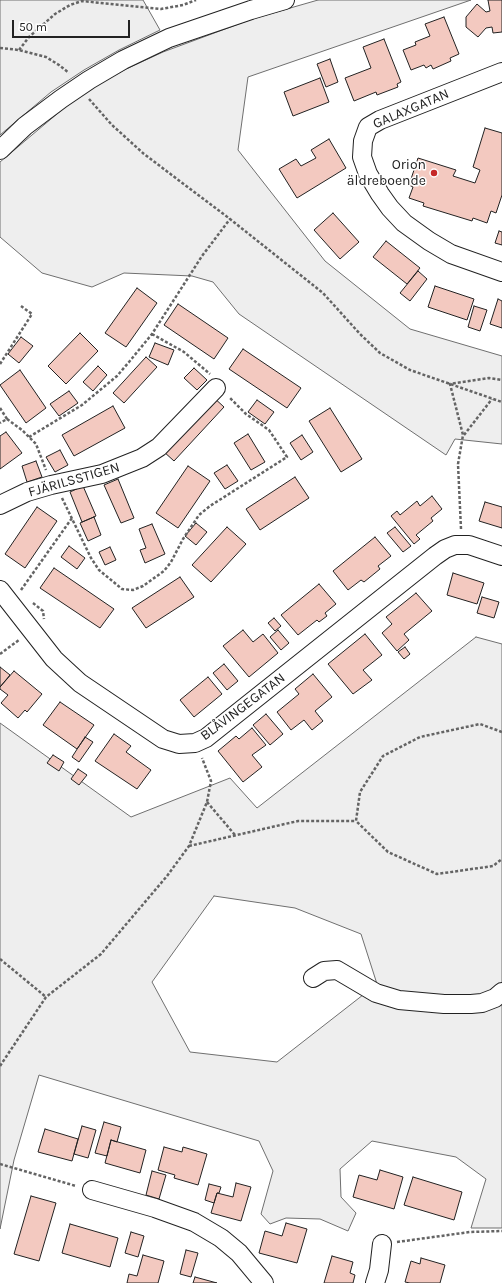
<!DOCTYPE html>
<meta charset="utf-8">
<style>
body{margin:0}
#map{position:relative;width:502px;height:1283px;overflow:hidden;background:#fff;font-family:Karla,sans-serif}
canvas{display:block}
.scale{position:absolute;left:12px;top:20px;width:118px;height:18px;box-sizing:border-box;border:2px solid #222;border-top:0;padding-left:5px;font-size:12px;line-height:14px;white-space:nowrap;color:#222;-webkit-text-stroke:3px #fff;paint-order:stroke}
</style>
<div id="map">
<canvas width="502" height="1283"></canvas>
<div class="scale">50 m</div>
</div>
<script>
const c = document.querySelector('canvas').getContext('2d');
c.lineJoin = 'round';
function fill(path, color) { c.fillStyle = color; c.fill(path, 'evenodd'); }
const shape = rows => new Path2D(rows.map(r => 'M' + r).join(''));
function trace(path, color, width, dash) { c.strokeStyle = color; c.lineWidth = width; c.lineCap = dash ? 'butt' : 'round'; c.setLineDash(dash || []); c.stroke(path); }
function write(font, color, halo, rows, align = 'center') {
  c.font = font + ' Karla,sans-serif'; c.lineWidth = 3; c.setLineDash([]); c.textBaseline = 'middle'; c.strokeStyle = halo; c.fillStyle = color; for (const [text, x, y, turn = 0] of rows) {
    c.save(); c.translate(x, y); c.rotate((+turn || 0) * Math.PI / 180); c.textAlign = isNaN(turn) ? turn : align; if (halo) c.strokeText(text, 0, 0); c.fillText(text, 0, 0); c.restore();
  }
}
const green = shape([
 [0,0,143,0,160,30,119,50,84,70,51,92,0,135,0,0],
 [318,0,471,0,248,77,238,150,325,261,410,329,502,356,502,444,455,439,446,455,239,314,213,282,192,276,124,273,92,287,42,273,0,237,0,162,64,108,93,87,126,69,163,52,252,19,318,0],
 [476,637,502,644,502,1228,471,1228,486,1179,456,1157,372,1141,340,1169,341,1197,356,1213,348,1231,320,1219,286,1218,270,1224,261,1214,273,1171,259,1141,39,1075,14,1160,0,1229,0,723,131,817,230,778,257,808,476,637],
 [214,896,295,908,361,934,377,984,277,1062,190,1052,152,982,214,896]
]);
fill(green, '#eee');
trace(green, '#6f6f6f', 1);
const building = shape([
 [488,0,502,0,502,32,493,33,492,27,486,28,478,37,466,27,466,17,477,4,486,12,490,11,488,0],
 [444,17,459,54,450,58,451,61,433,69,431,65,426,68,424,65,411,70,403,50,416,45,415,42,430,36,425,24,444,17],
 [384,39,401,82,397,84,398,87,377,95,376,92,354,101,345,78,371,68,363,47,384,39],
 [330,59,338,82,326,87,317,64,330,59],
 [320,78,329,102,293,116,284,92,320,78],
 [485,128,502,133,502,195,496,213,491,211,487,223,473,218,472,221,423,206,424,203,409,198,413,187,409,185,418,158,456,170,453,176,475,183,480,170,473,167,485,128],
 [329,139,346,168,297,198,279,169,296,159,301,166,316,158,311,150,329,139],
 [333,213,359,242,340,259,314,230,333,213],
 [499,231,502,232,502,245,495,243,499,231],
 [386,241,420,268,407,284,373,257,386,241],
 [418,271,427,279,410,301,400,293,418,271],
 [435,286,474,299,467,320,428,307,435,286],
 [137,288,157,303,126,347,105,333,137,288],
 [498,299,502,301,502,328,490,324,498,299],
 [178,304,228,338,214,359,164,325,178,304],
 [474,306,487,310,480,331,468,327,474,306],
 [80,333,98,351,66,384,48,366,80,333],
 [21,337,33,346,19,363,8,354,21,337],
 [155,343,174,350,168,365,149,357,155,343],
 [243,349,301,388,287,408,229,369,243,349],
 [146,357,157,367,124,403,113,393,146,357],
 [98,366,107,375,93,391,83,382,98,366],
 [194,368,207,380,197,390,184,378,194,368],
 [20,370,46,408,26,423,0,385,20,370],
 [69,391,78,403,59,416,50,404,69,391],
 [212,396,224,407,174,461,163,451,212,396],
 [257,400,274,412,265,424,248,412,257,400],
 [113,406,125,428,74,456,62,435,113,406],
 [330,408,362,459,341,472,309,421,330,408],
 [6,432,22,453,0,469,0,436,6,432],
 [248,434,265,462,251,470,234,443,248,434],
 [302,435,313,452,301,460,290,443,302,435],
 [60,450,68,465,55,472,46,457,60,450],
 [36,461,42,477,27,482,22,466,36,461],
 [227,465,238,481,225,489,214,473,227,465],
 [188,466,210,481,178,528,156,513,188,466],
 [295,477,309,498,260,530,246,509,295,477],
 [118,479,134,518,121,523,104,485,118,479],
 [83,486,96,516,82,522,70,492,83,486],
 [432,496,442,509,431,518,433,521,416,535,420,539,414,544,391,516,397,511,400,515,417,501,420,506,432,496],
 [485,502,502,507,502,528,479,521,485,502],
 [37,507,57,521,25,568,5,554,37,507],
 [94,517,101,535,88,541,80,523,94,517],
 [196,523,207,532,196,545,185,536,196,523],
 [152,524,165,554,145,563,140,550,146,548,139,529,152,524],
 [227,527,246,544,211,582,192,565,227,527],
 [395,527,411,546,403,552,387,533,395,527],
 [375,537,391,556,378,566,380,569,364,582,361,580,348,590,333,571,375,537],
 [69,546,85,558,77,569,61,557,69,546],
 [110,547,116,560,105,565,99,552,110,547],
 [54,568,114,609,100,628,40,588,54,568],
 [453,573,484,583,477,604,447,595,453,573],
 [180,577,194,597,146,628,132,608,180,577],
 [319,584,336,604,325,613,327,616,319,622,317,620,298,635,281,615,319,584],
 [416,593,432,611,404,634,409,640,397,651,382,633,392,624,386,617,416,593],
 [482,597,499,602,494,618,477,613,482,597],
 [274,618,281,626,275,631,268,623,274,618],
 [243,630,253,642,263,634,278,653,249,677,223,646,243,630],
 [278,630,289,643,281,650,270,637,278,630],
 [365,634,382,655,363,670,372,680,353,694,328,664,365,634],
 [405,647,410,654,404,659,398,652,405,647],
 [224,664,238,681,227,690,213,673,224,664],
 [0,667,10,675,0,687,0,667],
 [14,671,42,694,27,712,25,710,18,718,1,703,8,695,0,689,0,687,14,671],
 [313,674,332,697,315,711,323,721,312,730,304,720,291,730,277,712,299,694,295,689,313,674],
 [208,677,222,694,194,717,180,700,208,677],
 [60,702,94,725,77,749,43,725,60,702],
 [266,714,283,734,270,745,253,725,266,714],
 [252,728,266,745,252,755,262,767,243,782,218,751,236,736,239,739,252,728],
 [114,734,131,746,126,752,151,770,137,789,95,761,114,734],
 [85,737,93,742,79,762,72,757,85,737],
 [53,755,64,762,59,771,47,763,53,755],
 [78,769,87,775,79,785,71,779,78,769],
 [104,1122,121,1127,117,1142,111,1140,107,1156,95,1153,104,1122],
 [82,1126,96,1130,88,1158,74,1154,82,1126],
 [45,1129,78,1139,72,1161,38,1152,45,1129],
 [111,1140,146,1150,140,1173,105,1163,111,1140],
 [164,1147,182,1152,183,1147,207,1154,198,1185,174,1178,175,1175,158,1170,164,1147],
 [380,1170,403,1177,394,1209,353,1197,359,1175,377,1180,380,1170],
 [152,1171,166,1175,159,1199,146,1195,152,1171],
 [413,1177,462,1192,454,1220,404,1205,413,1177],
 [236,1183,251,1187,241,1221,211,1213,217,1193,233,1197,236,1183],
 [209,1184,221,1187,219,1193,217,1193,214,1203,205,1200,209,1184],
 [31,1196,56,1203,39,1261,14,1254,31,1196],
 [286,1223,307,1229,297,1263,259,1253,265,1231,282,1236,286,1223],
 [70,1224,118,1238,110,1267,62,1253,70,1224],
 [131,1232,144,1236,138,1257,125,1253,131,1232],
 [186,1250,198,1253,191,1277,180,1274,186,1250],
 [143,1255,164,1261,158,1283,127,1283,129,1274,137,1276,143,1255],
 [332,1256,353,1262,350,1273,355,1275,353,1283,324,1283,332,1256],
 [421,1258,445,1265,440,1283,410,1283,405,1282,411,1261,420,1264,421,1258],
 [195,1277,217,1283,193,1283,195,1277]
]);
fill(building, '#f3c9c0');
trace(building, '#222', 1);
const minor = shape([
 [502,72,380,120,368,127,363,141,362,157,368,174,380,194,390,208,404,223,429,241,451,254,502,272],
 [0,150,25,126,61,99,89,80,123,60,169,38,251,10,285,0],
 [0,505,27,492,51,485,102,474,142,458,159,447,216,388],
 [0,590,54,659,80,683,163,739,179,744,195,743,206,738,435,556,445,549,455,545,469,545,502,556],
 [313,978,324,971,337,970,376,993,399,1000,444,1004,471,1004,482,1003,495,998,502,992],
 [92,1190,155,1208,194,1222,221,1238,239,1253,264,1283],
 [375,1283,379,1270,382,1244]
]);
trace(minor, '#222', 20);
trace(shape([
 [0,48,19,50,46,57,59,65,69,73],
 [19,50,29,37,55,14,70,5,82,1,161,9,183,5,196,0],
 [89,99,112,125,144,154,230,219,323,293,360,334,380,353,410,370,502,402],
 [152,334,184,352,210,374],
 [0,364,32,314,21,306],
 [0,408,7,419,0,423],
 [7,419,22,430,36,444,46,470],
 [464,435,492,399],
 [29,437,82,405,117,376,129,362,152,334,202,256,230,219],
 [62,498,91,558,99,570,122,589,133,590,143,586,164,571,171,562,183,539,199,515,210,506,287,457,269,430,246,414,229,397],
 [461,529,458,464,463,435,450,384,489,378,502,380],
 [21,590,72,518],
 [33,603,43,611,44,619],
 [0,654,19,640],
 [502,732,480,724,420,737,383,756,360,792,356,821,388,852,437,874,493,866,502,859],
 [207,802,235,835],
 [189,846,298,821,356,821],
 [0,959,46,997],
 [0,1066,46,997,101,954,167,876,189,846,207,802,211,781,202,758],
 [0,1164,76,1186],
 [397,1242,470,1232,502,1231]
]), '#646464', 2.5, [3, 2]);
trace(minor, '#fff', 18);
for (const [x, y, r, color] of [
 [434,173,4,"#c62828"]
]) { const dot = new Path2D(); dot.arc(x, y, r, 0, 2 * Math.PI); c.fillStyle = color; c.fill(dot); trace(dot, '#fff', 1.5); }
write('14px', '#222', '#fff', [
 ["GALAXGATAN",411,109,-23],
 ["FJÄRILSSTIGEN",74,480,-16],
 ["BLÅVINGEGATAN",243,707,-37]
]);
write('14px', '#222', '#fff', [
 ["Orion",426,165],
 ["äldreboende",426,181]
], 'right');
</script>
